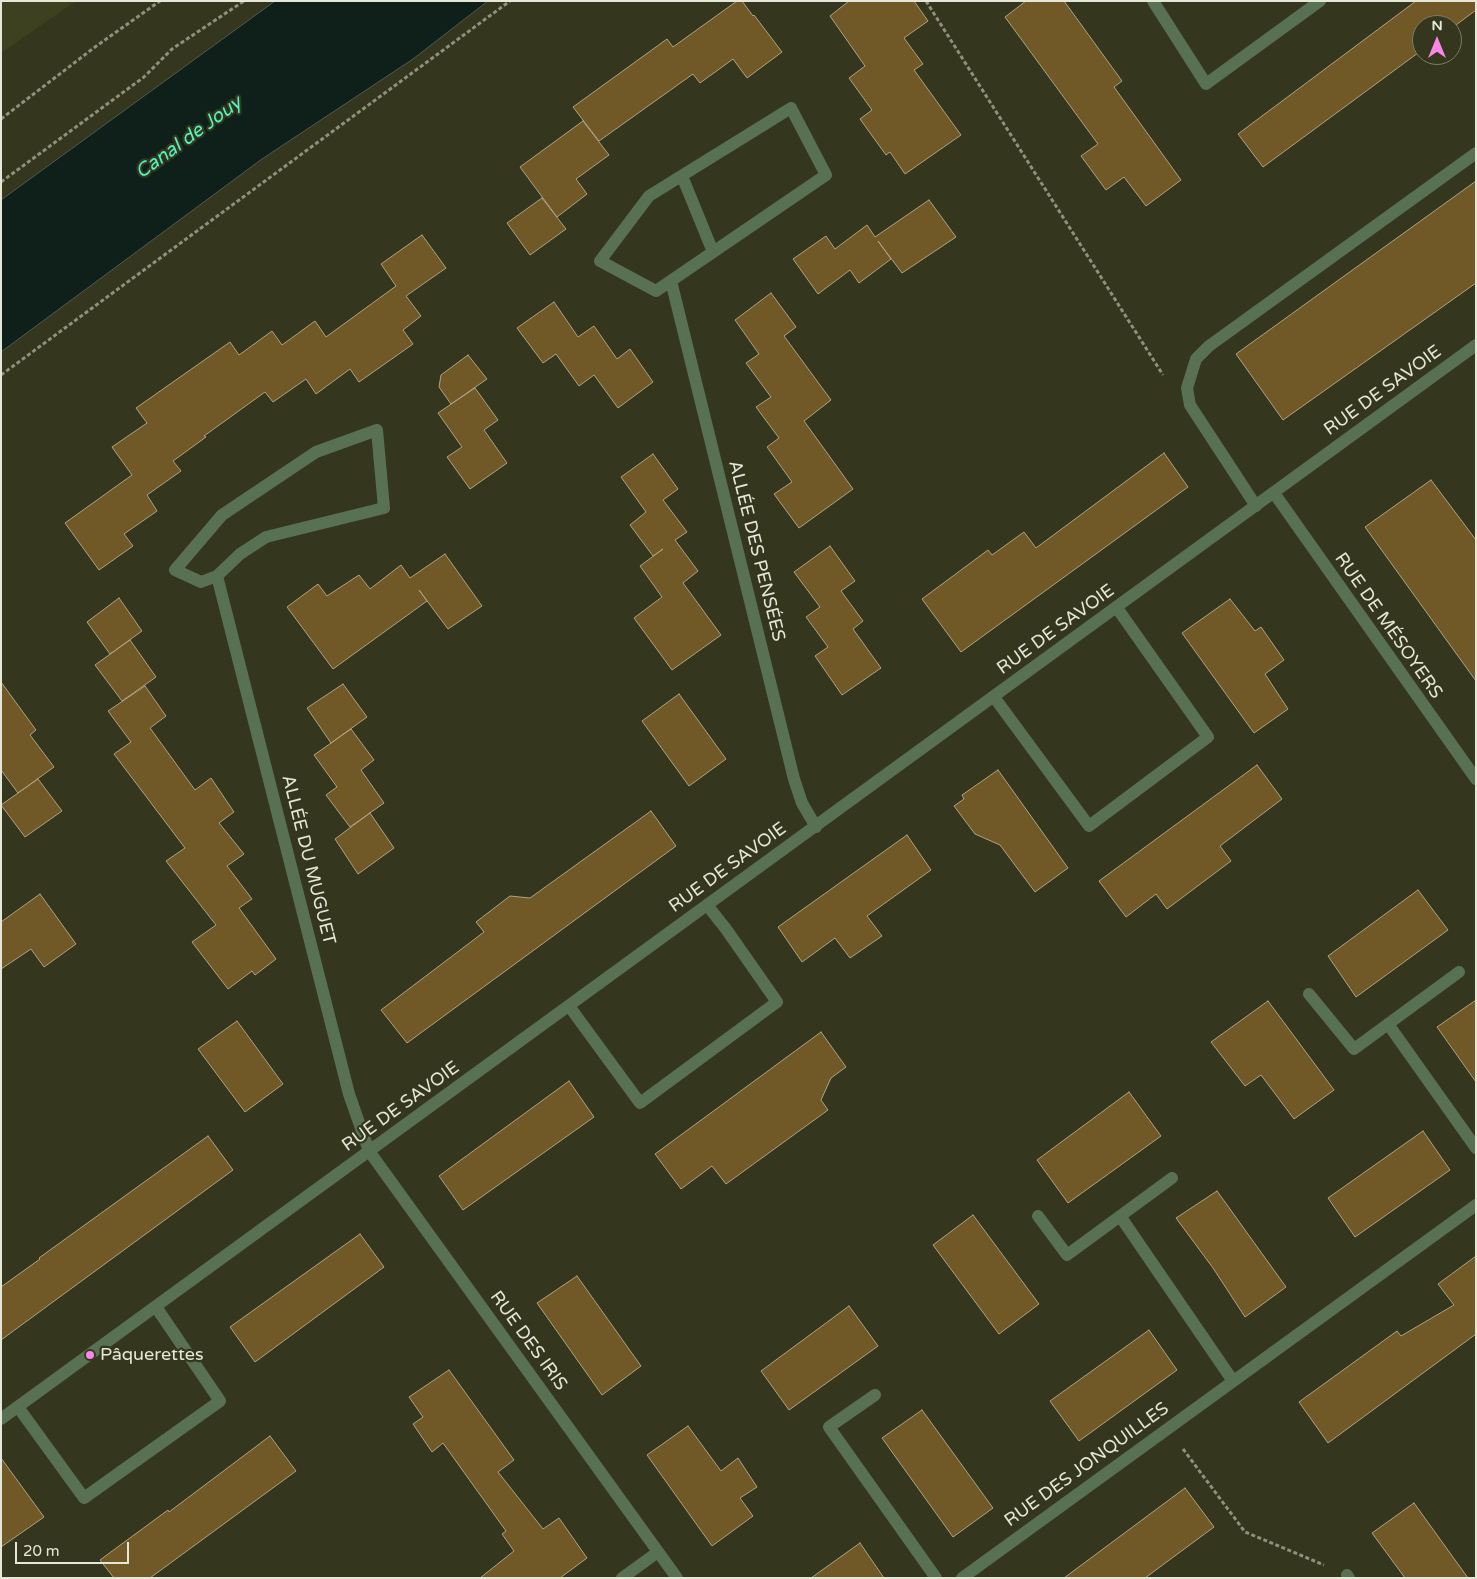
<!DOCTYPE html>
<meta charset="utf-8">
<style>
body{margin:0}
#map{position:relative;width:1477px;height:1579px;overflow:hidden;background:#34371d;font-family:"Varela Round",sans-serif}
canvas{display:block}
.frame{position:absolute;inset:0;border:2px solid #e5e7d7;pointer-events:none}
.north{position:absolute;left:1412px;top:15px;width:50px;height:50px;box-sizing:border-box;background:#34371d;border:1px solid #7b7d67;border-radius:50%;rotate:0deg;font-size:14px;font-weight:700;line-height:20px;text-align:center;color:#e5e7d7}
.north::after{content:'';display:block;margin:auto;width:18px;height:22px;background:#fa87e8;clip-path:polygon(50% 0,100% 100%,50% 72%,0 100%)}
.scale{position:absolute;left:15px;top:1542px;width:114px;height:22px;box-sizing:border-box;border:2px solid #e5e7d7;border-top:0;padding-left:6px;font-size:15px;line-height:18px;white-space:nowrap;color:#e5e7d7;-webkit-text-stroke:4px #34371d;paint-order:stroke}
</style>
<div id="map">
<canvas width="1477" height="1579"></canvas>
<div class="frame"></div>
<div class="north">N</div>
<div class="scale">20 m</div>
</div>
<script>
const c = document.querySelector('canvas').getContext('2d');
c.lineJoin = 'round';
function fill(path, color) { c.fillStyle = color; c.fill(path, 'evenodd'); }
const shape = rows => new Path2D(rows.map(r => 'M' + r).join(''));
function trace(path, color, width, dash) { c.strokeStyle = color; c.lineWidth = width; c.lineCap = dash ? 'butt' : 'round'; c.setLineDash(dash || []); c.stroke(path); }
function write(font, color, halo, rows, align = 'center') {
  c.font = font + ' "Varela Round",sans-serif'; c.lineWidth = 4.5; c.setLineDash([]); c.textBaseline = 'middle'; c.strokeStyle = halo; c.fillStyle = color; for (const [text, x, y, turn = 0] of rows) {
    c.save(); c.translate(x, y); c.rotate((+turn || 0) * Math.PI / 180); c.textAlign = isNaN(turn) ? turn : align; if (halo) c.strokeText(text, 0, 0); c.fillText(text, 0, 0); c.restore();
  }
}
fill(shape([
 [1,1,76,1,1,53]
]), '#3e411f');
const water = shape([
 [275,1,488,1,413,59,262,159,1,352,1,200,275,1]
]);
fill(water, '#0f1f19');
trace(water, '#4f5b52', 1);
const building = shape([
 [737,1,742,1,753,16,754,15,782,52,747,78,733,59,700,83,693,74,599,141,573,107,667,39,673,47,737,1],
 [849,1,914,1,928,21,904,38,923,64,914,70,961,135,905,174,890,152,886,155,860,119,872,110,849,78,865,66,830,16,849,1],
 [1026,1,1064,1,1122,81,1114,87,1181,180,1146,206,1124,177,1106,190,1081,156,1098,144,1005,17,1026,1],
 [1416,1,1476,1,1476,10,1452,28,1452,25,1422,25,1422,50,1263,167,1238,134,1416,1],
 [583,121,609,155,576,179,587,194,557,217,520,167,583,121],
 [1476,181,1476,283,1283,420,1236,354,1476,181],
 [542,198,566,229,530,255,507,223,542,198],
 [929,200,956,237,902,273,878,241,891,259,859,283,850,270,818,294,793,259,826,236,835,249,867,225,875,237,929,200],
 [422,235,446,268,406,296,421,316,403,330,413,344,359,382,350,369,316,394,306,379,273,402,265,392,204,436,206,437,173,461,181,471,147,495,157,511,124,534,133,546,99,570,65,523,132,475,112,447,147,423,136,408,230,342,239,355,272,331,282,345,315,321,326,337,396,286,381,264,422,235],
 [771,293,796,327,784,336,831,400,804,421,853,489,799,528,774,494,792,482,767,447,779,438,756,407,771,397,746,363,759,354,735,320,771,293],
 [554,302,578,337,594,326,617,359,630,349,653,382,618,408,594,375,579,386,556,354,543,363,517,328,554,302],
 [468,355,487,379,451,404,439,387,441,375,468,355],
 [475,388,498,420,484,430,507,463,470,489,447,457,462,447,438,413,475,388],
 [1164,453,1188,487,961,652,922,599,988,550,992,555,1024,532,1036,548,1164,453],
 [653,454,678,489,663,500,687,532,675,540,698,571,683,583,721,635,672,670,634,618,662,597,640,566,663,549,653,556,630,525,646,512,621,477,653,454],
 [1431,480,1476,540,1476,681,1365,527,1431,480],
 [830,546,855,581,841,591,863,621,853,629,881,668,842,695,815,656,828,647,806,617,820,607,794,572,830,546],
 [445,554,482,606,448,629,419,590,427,601,333,669,287,607,318,584,327,596,359,575,370,589,401,565,410,578,445,554],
 [119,598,142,631,110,654,87,622,119,598],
 [1230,599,1255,631,1261,627,1284,660,1265,674,1288,709,1254,733,1182,633,1230,599],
 [130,640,156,677,122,701,95,665,130,640],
 [1,682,36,730,30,735,54,767,18,793,1,770,1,682],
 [343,684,367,717,331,743,307,708,343,684],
 [145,686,166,716,150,728,195,790,211,778,234,812,219,823,244,854,227,866,252,899,239,908,276,959,255,975,252,971,228,989,192,942,216,925,166,861,185,848,114,754,131,742,108,711,145,686],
 [679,694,726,759,689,786,642,721,679,694],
 [351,729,374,760,361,770,384,803,350,827,326,795,337,787,314,755,351,729],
 [1257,765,1282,799,1220,846,1231,861,1167,909,1156,894,1126,917,1099,881,1257,765],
 [998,770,1068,868,1035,892,1000,845,975,834,954,806,964,799,962,795,998,770],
 [38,779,62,811,25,837,1,805,38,779],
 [651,811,676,846,407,1043,381,1010,484,932,476,922,510,896,530,898,651,811],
 [370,813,394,848,358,874,335,839,370,813],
 [907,835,931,870,867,916,882,936,850,958,835,938,802,962,778,927,907,835],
 [1418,890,1448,930,1356,997,1328,956,1418,890],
 [40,894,76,944,44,967,31,949,1,969,1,922,40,894],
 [1476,1000,1476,1082,1437,1027,1476,1000],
 [1268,1001,1334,1090,1294,1119,1261,1075,1245,1086,1211,1042,1268,1001],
 [237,1021,283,1084,245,1112,198,1049,237,1021],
 [821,1032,846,1067,831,1078,821,1100,828,1110,726,1184,712,1166,681,1189,655,1154,821,1032],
 [569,1081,594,1117,463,1210,439,1176,569,1081],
 [1129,1092,1161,1136,1068,1203,1037,1160,1129,1092],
 [1423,1131,1450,1170,1355,1237,1328,1198,1423,1131],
 [208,1136,233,1170,1,1340,1,1287,40,1259,39,1258,208,1136],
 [1217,1191,1286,1287,1245,1317,1213,1268,1176,1218,1217,1191],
 [973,1215,1039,1304,999,1334,933,1245,973,1215],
 [360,1234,384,1267,255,1362,230,1327,360,1234],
 [1476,1256,1476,1334,1328,1443,1299,1402,1397,1331,1401,1336,1454,1305,1438,1284,1476,1256],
 [577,1276,641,1366,602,1395,537,1303,577,1276],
 [849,1306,878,1346,789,1410,761,1371,849,1306],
 [1149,1330,1177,1370,1079,1441,1050,1401,1149,1330],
 [449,1370,514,1460,498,1472,543,1529,559,1518,587,1558,560,1578,480,1578,514,1551,502,1534,506,1531,443,1443,432,1452,413,1424,423,1417,409,1397,449,1370],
 [922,1410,993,1508,953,1537,882,1438,922,1410],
 [688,1426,721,1471,738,1458,757,1487,740,1498,753,1516,712,1546,647,1455,688,1426],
 [270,1436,296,1471,150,1578,114,1578,100,1560,168,1510,169,1512,270,1436],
 [1,1458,44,1517,1,1547,1,1458],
 [1185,1488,1214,1527,1145,1578,1064,1578,1185,1488],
 [1414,1503,1468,1578,1405,1578,1372,1533,1414,1503],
 [860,1543,884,1578,811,1578,860,1543]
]);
fill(building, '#705926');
trace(building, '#afa286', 1);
trace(shape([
 [926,1,1163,375],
 [1,119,95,47,160,1],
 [1,182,144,77,172,49,244,1],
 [1,375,510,1],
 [1183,1449,1245,1532,1324,1565]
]), '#8f917d', 3, [4, 2.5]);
trace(shape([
 [1256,506,1190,405,1187,388,1196,359,1209,346,1476,153],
 [994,697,1089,826,1208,737,1117,608],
 [569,1006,640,1103,777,1002,726,929,707,905],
 [18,1407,84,1498,220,1401,156,1307],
 [1347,1575,1349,1578]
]), '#587153', 12);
trace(shape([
 [1153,1,1206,84,1320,1],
 [791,108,826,175,656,291,600,261,649,196,791,108],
 [682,176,713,252],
 [671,281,794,779,802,803,816,827],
 [377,430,384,508,266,537,240,554,217,576,201,582,175,570,222,515,316,452,377,430],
 [1274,493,1476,779],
 [217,576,349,1094,369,1151,677,1578],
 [1309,994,1354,1049,1459,972],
 [1388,1024,1476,1148],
 [1038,1216,1067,1255,1172,1178],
 [1120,1216,1233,1381],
 [875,1395,829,1427,936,1578],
 [1,1419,1476,345],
 [622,1578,658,1552],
 [962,1578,1476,1205]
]), '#587153', 12);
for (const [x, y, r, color] of [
 [90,1355,5,"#fa87e8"]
]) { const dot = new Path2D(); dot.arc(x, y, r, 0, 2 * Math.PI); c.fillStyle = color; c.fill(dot); trace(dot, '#34371d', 2); }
write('18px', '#e5e7d7', '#34371d', [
 ["RUE DE SAVOIE",1383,391,-36],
 ["ALLÉE DES PENSÉES",756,551,76],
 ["RUE DE MÉSOYERS",1388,626,55],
 ["RUE DE SAVOIE",1056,630,-36],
 ["ALLÉE DU MUGUET",308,860,76],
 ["RUE DE SAVOIE",728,868,-36],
 ["RUE DE SAVOIE",401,1107,-36],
 ["RUE DES IRIS",528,1341,54],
 ["RUE DES JONQUILLES",1087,1465,-36]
]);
write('18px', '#e5e7d7', '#34371d', [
 ["Pâquerettes",100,1355]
], 'left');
write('italic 19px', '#50f6c4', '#34371d', [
 ["Canal de Jouy",189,138,-36]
]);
</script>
